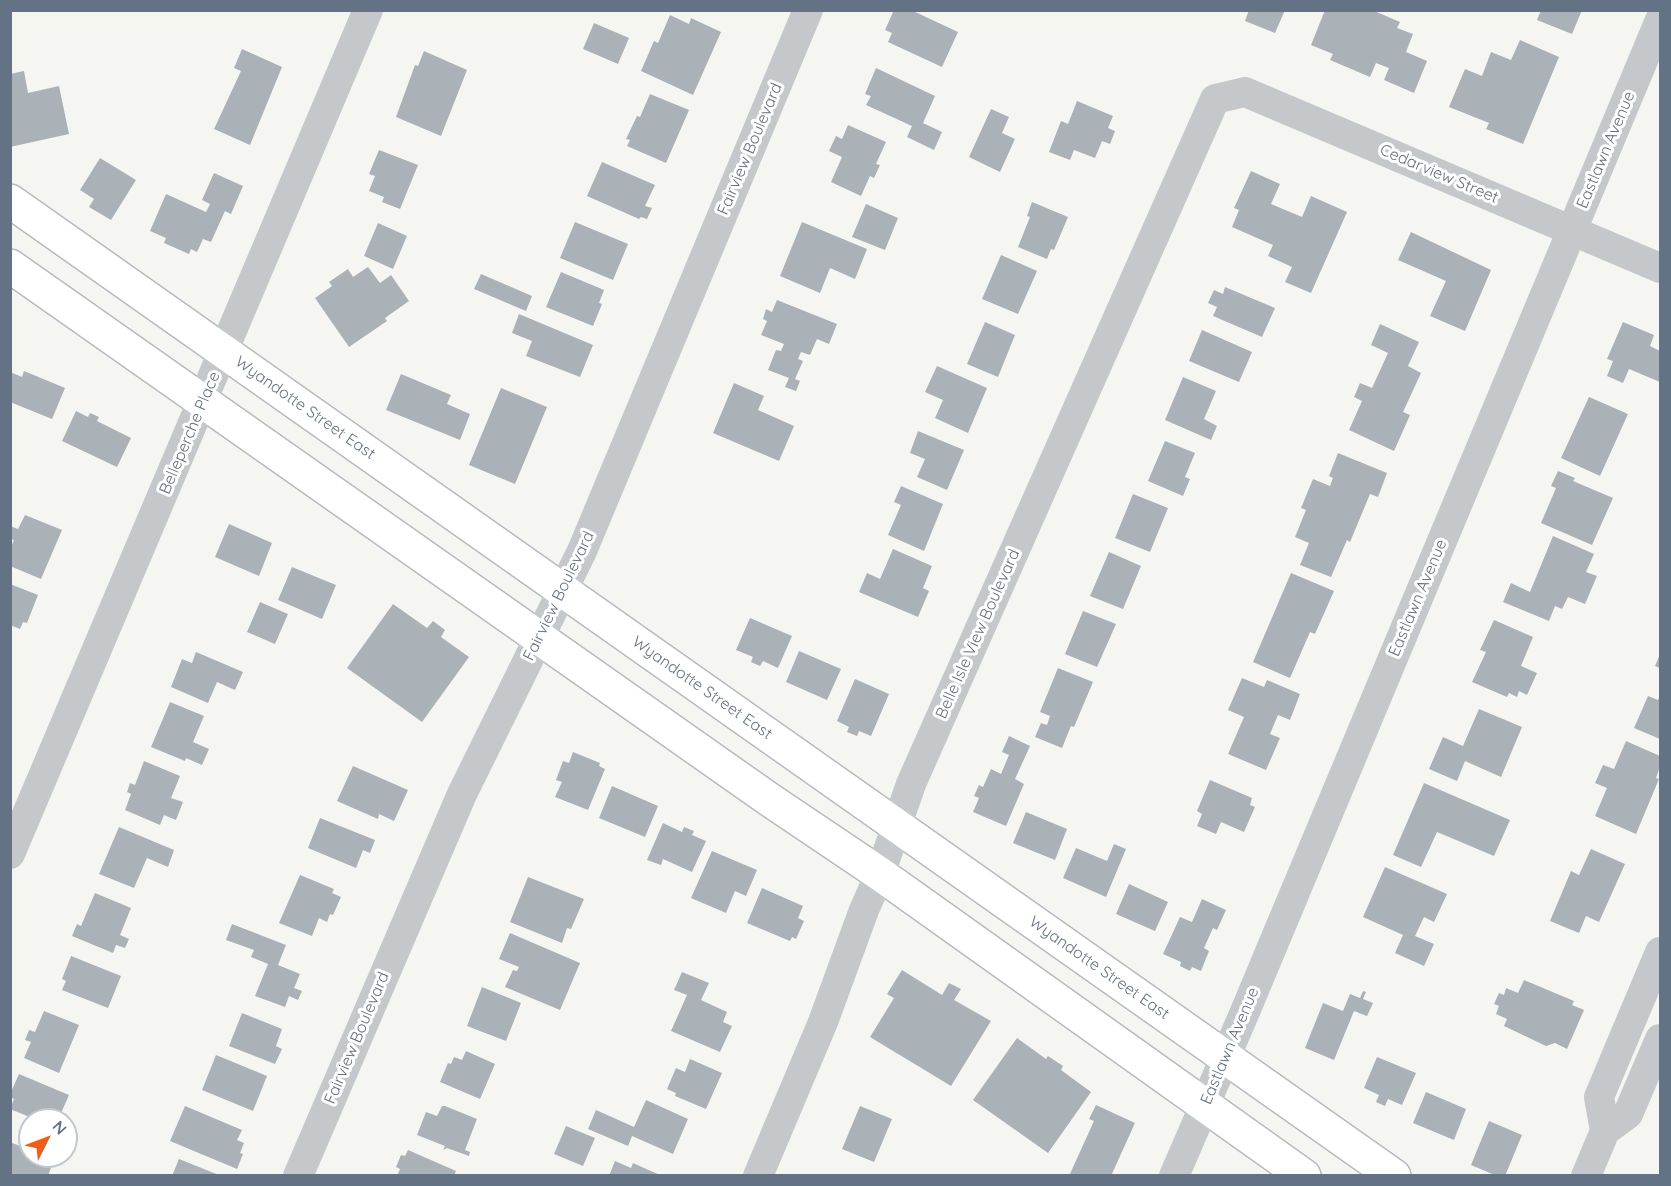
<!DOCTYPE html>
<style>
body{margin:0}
#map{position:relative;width:1671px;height:1186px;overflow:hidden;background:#f5f5f1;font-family:Quicksand,sans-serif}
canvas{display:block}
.frame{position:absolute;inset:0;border:12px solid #637284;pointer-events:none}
.north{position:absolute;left:18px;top:1108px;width:60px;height:60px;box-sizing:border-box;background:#fff;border:2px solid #c1c7ce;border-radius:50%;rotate:48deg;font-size:16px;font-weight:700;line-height:24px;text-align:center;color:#637284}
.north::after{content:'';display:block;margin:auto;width:21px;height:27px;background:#ec5f1b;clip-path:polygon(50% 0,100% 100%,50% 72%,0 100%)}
</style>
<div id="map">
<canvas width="1671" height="1186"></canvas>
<div class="frame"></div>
<div class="north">N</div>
</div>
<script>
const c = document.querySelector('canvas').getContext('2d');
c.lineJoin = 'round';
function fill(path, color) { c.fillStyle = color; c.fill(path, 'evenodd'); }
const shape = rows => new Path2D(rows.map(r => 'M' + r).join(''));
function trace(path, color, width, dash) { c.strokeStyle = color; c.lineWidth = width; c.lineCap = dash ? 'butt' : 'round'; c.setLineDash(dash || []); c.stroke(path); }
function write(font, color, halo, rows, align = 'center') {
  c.font = font + ' Quicksand,sans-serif'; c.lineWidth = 6; c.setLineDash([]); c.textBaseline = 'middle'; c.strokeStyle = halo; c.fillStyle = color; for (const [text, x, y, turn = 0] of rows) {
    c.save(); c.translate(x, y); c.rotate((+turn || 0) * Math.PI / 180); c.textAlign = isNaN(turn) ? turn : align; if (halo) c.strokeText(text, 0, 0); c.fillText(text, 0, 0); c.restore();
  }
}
fill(shape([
 [894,10,911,10,958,32,942,67,888,42,892,33,885,30],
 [1249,10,1285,10,1275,33,1245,21],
 [1325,10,1372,10,1400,22,1397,28,1413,34,1406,52,1427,61,1414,93,1384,80,1389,68,1376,63,1370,77,1330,60,1333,54,1311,45],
 [1541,10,1582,10,1572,34,1537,20],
 [670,15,689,24,691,18,721,32,693,95,641,71,654,41,658,43],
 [594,23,629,38,618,64,583,49],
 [1520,40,1559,57,1523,144,1486,129,1489,123,1449,107,1465,69,1482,76,1491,52,1511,60],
 [242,49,282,67,250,145,214,129,241,71,234,68],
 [424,51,467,70,441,136,396,117,415,65,418,66],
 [876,68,935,96,923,123,942,132,934,150,907,137,912,126,866,105,871,96,865,94],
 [24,71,28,93,59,86,69,134,10,147,10,74],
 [650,94,689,110,666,163,627,146,630,140,626,139,637,116,640,117],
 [1077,101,1113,116,1108,128,1115,131,1110,144,1102,141,1095,158,1074,150,1070,160,1049,152,1061,121,1068,124],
 [991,109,1009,117,1002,133,1015,139,1000,172,969,157],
 [848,125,886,142,876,164,880,165,874,178,870,176,861,196,831,182,842,157,829,151,836,136,842,139],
 [379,150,418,165,400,209,382,202,384,197,369,191,375,176,369,174],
 [100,158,136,180,111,220,89,207,94,199,80,190],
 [602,162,655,185,645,206,652,208,647,219,641,217,639,219,587,196],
 [1251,171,1280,184,1271,204,1302,217,1311,196,1347,212,1311,293,1285,282,1292,267,1268,256,1273,245,1232,227,1239,210,1234,208],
 [214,173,243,186,231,214,225,211,211,242,203,239,197,252,191,249,189,254,164,243,166,238,150,231,166,194,206,212,210,204,202,200],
 [1032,202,1068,217,1054,250,1051,249,1047,259,1018,247,1030,217,1027,216],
 [866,204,898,218,885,250,852,237],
 [575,222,628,244,613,280,560,258],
 [802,222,867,249,855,279,830,268,820,293,780,276],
 [378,223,407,236,393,269,364,256],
 [1411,232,1491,270,1465,331,1430,316,1446,281,1398,260],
 [1001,255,1037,271,1018,314,982,299],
 [368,267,380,283,391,275,409,301,385,318,387,321,349,347,315,298,332,286,329,282,348,269,353,277],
 [561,272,604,290,599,303,602,304,593,326,546,307],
 [481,274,532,296,526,311,474,289],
 [1225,287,1275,308,1262,337,1213,316,1217,307,1208,303,1214,290,1223,294],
 [777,300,837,324,829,344,817,339,810,355,801,352,798,359,803,361,795,379,800,381,796,391,785,387,789,378,768,370,776,350,781,351,784,344,761,335,767,321,763,319,766,309,772,312],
 [519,314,593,345,580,377,526,356,532,341,512,333],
 [985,322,1015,335,998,377,967,364],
 [1623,322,1654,335,1650,346,1660,351,1660,382,1629,369,1623,383,1607,376,1613,361,1607,359],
 [1380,324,1419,342,1408,366,1421,373,1403,412,1410,415,1394,451,1349,430,1362,401,1354,397,1360,383,1372,388,1388,353,1371,345],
 [1202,330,1252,352,1239,382,1189,361],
 [937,366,987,388,968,433,935,418,943,400,925,392],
 [24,371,65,388,52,419,10,402,10,372,22,377],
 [401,374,451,395,447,404,470,414,460,440,386,410],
 [1183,377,1216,391,1204,419,1217,426,1211,440,1165,420],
 [734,383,764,396,758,410,794,426,779,461,713,433],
 [501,388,547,407,515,484,469,465],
 [1589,397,1628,414,1600,476,1561,458],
 [76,411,88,417,90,413,99,417,97,421,131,438,117,467,62,441],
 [918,431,964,450,947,490,917,477,925,459,910,453],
 [1165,441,1195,453,1185,477,1190,479,1183,496,1148,481],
 [1338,453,1387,473,1378,497,1370,494,1350,542,1347,540,1331,577,1300,565,1309,543,1295,537,1306,510,1301,508,1313,479,1330,486,1333,478,1329,476],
 [1558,471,1575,478,1573,481,1613,498,1592,545,1541,523,1556,488,1551,486],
 [901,486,943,504,924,551,888,535,901,505,894,502],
 [1133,494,1168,508,1150,552,1115,538],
 [25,515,62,530,41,579,10,566,10,549,14,540,10,539,10,526,18,529],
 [229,524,272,543,259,576,215,557],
 [1553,536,1594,554,1586,572,1597,576,1585,604,1568,597,1562,609,1555,606,1549,621,1503,602,1511,583,1530,592],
 [893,549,932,566,923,588,929,591,918,617,859,592,867,573,880,579],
 [1109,552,1141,566,1123,609,1090,596],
 [292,567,336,585,322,619,278,600],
 [1291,573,1334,591,1315,634,1310,632,1290,678,1253,662],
 [10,584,38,595,27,623,23,622,20,629,10,625],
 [260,602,288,614,275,644,247,632],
 [393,604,427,628,433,621,445,630,441,637,469,657,422,722,347,668],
 [1083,611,1116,624,1097,667,1065,654],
 [750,618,792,636,778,668,763,661,760,666,751,662,753,657,736,650],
 [1494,620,1533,637,1521,666,1537,673,1527,695,1519,691,1517,697,1509,693,1507,697,1472,682,1486,652,1480,650],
 [799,651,841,669,827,700,786,682],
 [196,652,243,672,235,690,217,682,208,703,171,687,182,659,192,663],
 [1660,654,1660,668,1655,666],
 [1058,668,1093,682,1074,727,1071,726,1062,748,1035,737,1041,723,1047,725,1050,716,1040,712],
 [1242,678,1264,687,1267,680,1300,694,1290,720,1278,715,1270,734,1280,738,1266,770,1228,754,1244,717,1228,710],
 [855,679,889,694,871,736,859,731,857,736,847,732,849,727,837,721],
 [1660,695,1660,739,1634,728,1648,696,1658,700],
 [170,702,204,716,193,742,209,749,202,765,186,758,185,761,151,747],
 [1479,709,1522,727,1501,777,1465,761,1457,781,1429,769,1443,737,1463,746],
 [1009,736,1030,746,1015,779,1024,784,1006,826,973,812,979,798,974,796,979,785,983,787,991,769,1001,774,1009,755,1002,752],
 [1626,741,1660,756,1660,767,1656,778,1659,779,1636,834,1595,816,1607,788,1595,783,1603,765,1614,769],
 [573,752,600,763,599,766,605,769,588,810,555,797,562,782,556,780,563,761,569,763],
 [144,761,180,776,171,798,183,802,176,820,164,815,160,825,125,810,131,794,127,792,130,783,135,785],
 [353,766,408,790,394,821,379,814,378,819,337,801],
 [1210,780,1252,798,1250,805,1255,807,1244,832,1221,822,1216,834,1197,826,1202,814,1197,811],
 [1424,783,1510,820,1494,856,1437,832,1421,867,1393,855],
 [612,786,658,806,645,837,599,818],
 [1026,812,1067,829,1055,860,1013,843],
 [320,818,375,840,370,853,363,850,356,868,308,848],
 [663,823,682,832,684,827,694,831,692,835,706,841,692,872,663,859,661,865,647,860],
 [119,827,174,850,168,867,147,858,134,888,99,874],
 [1114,844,1126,849,1106,897,1063,878,1076,848,1107,861],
 [1591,849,1625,864,1599,922,1586,916,1579,933,1550,921,1571,871,1579,875],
 [712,851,757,870,746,896,735,891,726,913,691,898],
 [1385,867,1447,894,1434,922,1424,917,1415,936,1434,944,1424,966,1395,953,1403,935,1363,917],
 [300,875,334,889,332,893,341,897,333,915,330,914,327,922,319,918,312,936,279,923],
 [528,877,584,899,571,929,567,928,562,943,510,922],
 [1129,884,1168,902,1155,931,1116,914],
 [762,888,803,906,798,918,804,921,796,939,792,937,790,941,747,923],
 [95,893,131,908,120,935,129,939,125,948,116,945,113,953,72,936,77,924,81,926],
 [1202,899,1226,910,1217,930,1213,928,1204,948,1209,951,1201,971,1192,967,1190,971,1180,966,1181,962,1163,954,1180,917,1192,922],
 [232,924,286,945,278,965,300,974,294,988,302,991,298,1000,289,996,285,1007,255,996,268,964,251,957,254,950,226,940],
 [510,933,580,963,560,1010,505,987,513,970,517,971,519,967,499,959],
 [71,956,121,976,108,1008,62,990,66,981,62,979],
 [902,970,942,995,949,983,961,989,954,1000,991,1021,951,1086,870,1037,894,998,887,994],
 [682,972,709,983,701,1000,727,1012,723,1022,732,1026,720,1052,671,1031,687,995,674,990],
 [1524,980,1574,1001,1572,1005,1584,1010,1567,1049,1555,1043,1546,1046,1504,1026,1507,1019,1496,1014,1499,1006,1494,1004,1499,993,1504,995,1506,988,1518,993],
 [482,987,521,1003,506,1041,467,1026],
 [1363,991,1366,992,1363,999,1373,1003,1367,1016,1354,1011,1334,1060,1305,1048,1323,1003,1343,1011,1350,994,1360,998],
 [44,1011,79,1025,59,1073,24,1058,31,1042,25,1040,29,1030,35,1032],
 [242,1013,282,1029,276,1046,282,1049,275,1064,229,1046],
 [1017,1038,1046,1059,1048,1056,1063,1066,1061,1070,1091,1092,1048,1153,973,1100],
 [466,1051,495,1064,480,1099,440,1082,448,1063,451,1064,454,1057,462,1060],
 [216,1055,267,1076,253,1111,202,1090],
 [1377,1057,1416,1073,1402,1105,1388,1099,1385,1106,1376,1102,1379,1095,1364,1088],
 [690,1059,722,1073,706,1109,675,1096,676,1093,667,1089,676,1068,685,1072],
 [19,1074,69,1095,58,1120,37,1120,10,1109,14,1099,10,1097,10,1094],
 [1426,1092,1466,1109,1454,1140,1413,1123],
 [646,1100,688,1119,673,1154,632,1136,628,1146,588,1129,596,1110,634,1127],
 [1096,1105,1135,1123,1111,1176,1069,1176,1094,1121,1089,1119],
 [185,1106,242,1130,237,1140,244,1143,240,1153,243,1154,237,1169,170,1141],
 [442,1106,445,1106,477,1119,465,1150,470,1152,469,1156,447,1148,443,1150,445,1146,417,1135,426,1112,437,1116],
 [860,1106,892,1119,874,1162,842,1149],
 [1489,1121,1522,1135,1505,1176,1497,1176,1471,1165],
 [566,1126,595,1138,583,1166,554,1154],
 [10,1142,30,1150,30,1156,41,1156,39,1160,52,1165,48,1176,10,1176],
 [408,1150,456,1171,454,1176,397,1176,400,1169,396,1167,401,1155,405,1156],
 [179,1159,219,1175,219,1176,172,1176],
 [615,1161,631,1168,633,1163,662,1176,609,1176]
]), '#aab2b8');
const secondary = shape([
 [10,201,1394,1176],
 [10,266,770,800,880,874,1304,1176]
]);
trace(secondary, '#b7bbc0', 36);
trace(shape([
 [10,854,368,10],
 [1605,1131,1599,1097,1660,952],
 [298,1176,462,794,582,551,808,10],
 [758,1176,823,1022,864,910,880,874,911,784,1215,99,1245,92,1660,268],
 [1174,1176,1244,1014,1660,20],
 [1586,1176,1605,1131,1628,1114,1660,1039]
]), '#c5c8cb', 30);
trace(secondary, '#fff', 33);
write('16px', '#637284', '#fff', [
 ["Fairview Boulevard",750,149,-67],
 ["Eastlawn Avenue",1606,150,-67],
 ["Cedarview Street",1439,174,23],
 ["Wyandotte Street East",305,408,35],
 ["Belleperche Place",190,433,-67],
 ["Fairview Boulevard",559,596,-64],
 ["Eastlawn Avenue",1418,598,-67],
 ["Belle Isle View Boulevard",978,634,-66],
 ["Wyandotte Street East",702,688,35],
 ["Wyandotte Street East",1099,968,35],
 ["Fairview Boulevard",357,1038,-67],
 ["Eastlawn Avenue",1230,1046,-67]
]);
</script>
